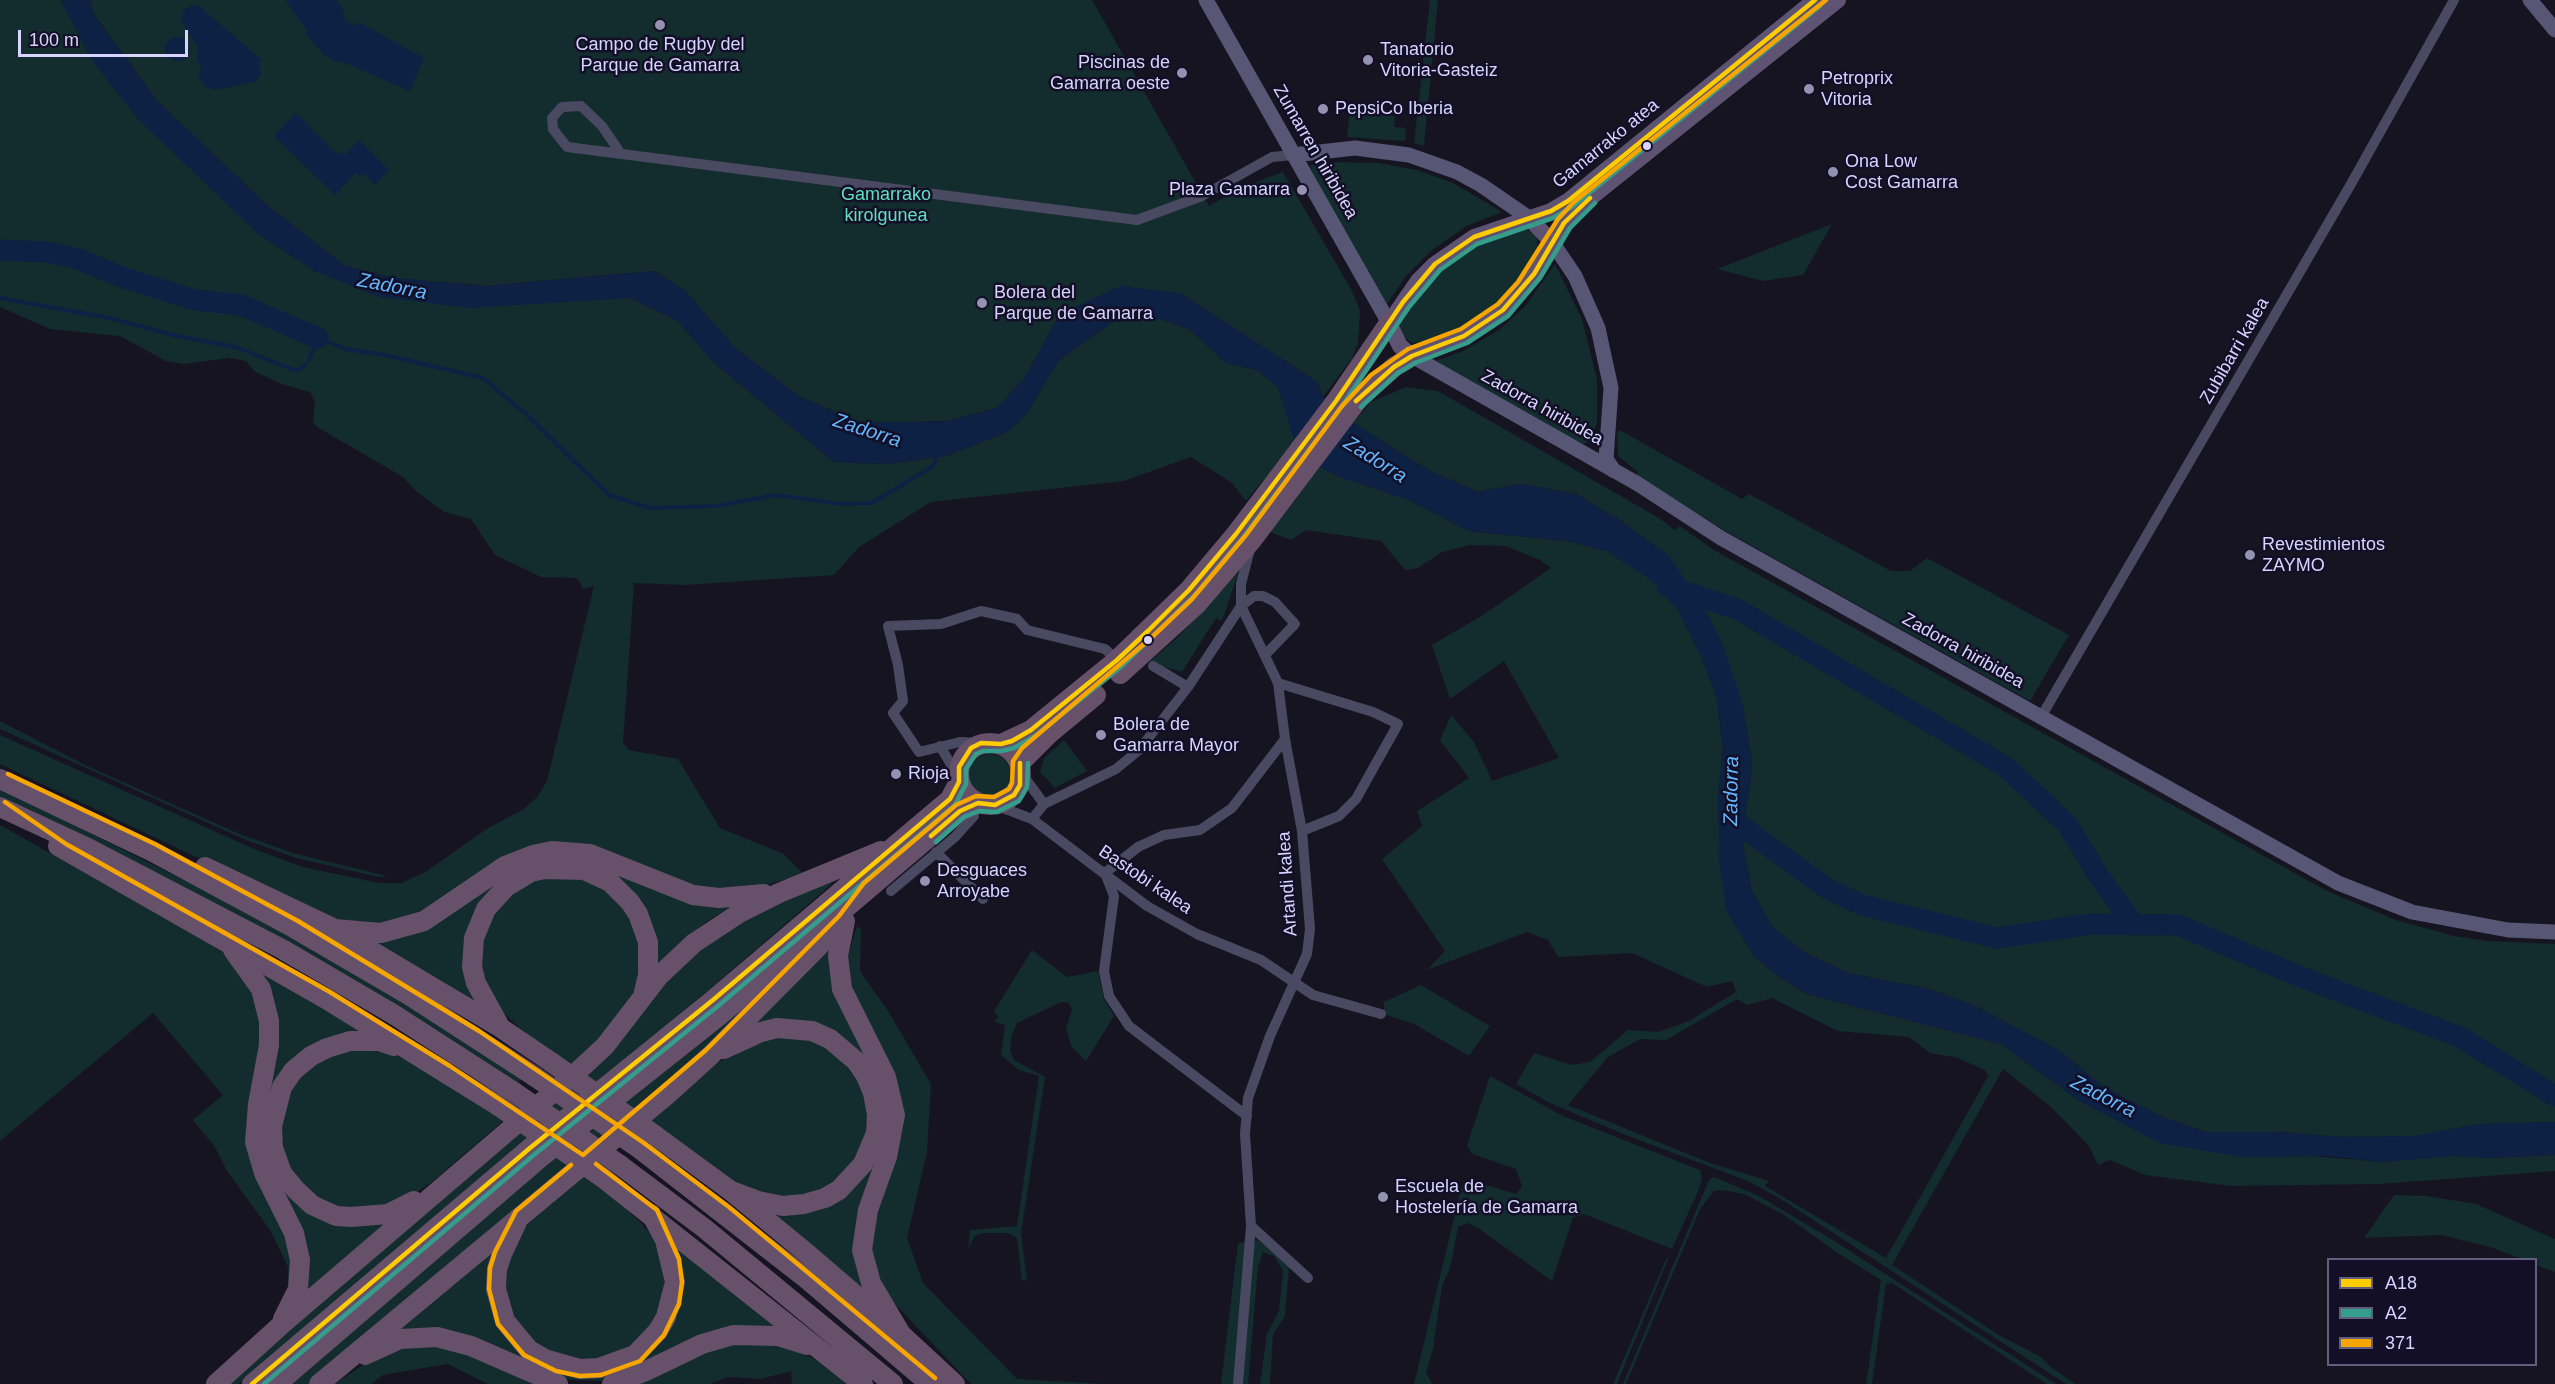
<!DOCTYPE html>
<meta charset="utf-8">
<style>
body{margin:0}
#map{position:relative;width:2555px;height:1384px;overflow:hidden;background:#161421;font-family:Arial,sans-serif}
canvas{display:block}
.legend{position:absolute;left:2327px;top:1258px;width:210px;height:108px;box-sizing:border-box;background:#130f26;border:2px solid #625e7d;margin:0;padding:8px 10px;list-style:none;font-size:18px;color:#d9d4ff}
.legend li{display:flex;align-items:center;gap:12px;height:30px}
.legend b{width:30px;border:2px solid #625e7d}
.scale{position:absolute;left:18px;top:30px;width:170px;height:27px;box-sizing:border-box;border:3px solid #d9d4ff;border-top:0;padding-left:8px;font-size:18px;line-height:21px;white-space:nowrap;color:#d9d4ff;-webkit-text-stroke:4px #130f26;paint-order:stroke}
</style>
<div id="map">
<canvas width="2555" height="1384"></canvas>
<ul class="legend">
<li><b style="height:8px;background:#fc0"></b>A18</li>
<li><b style="height:8px;background:#349d8b"></b>A2</li>
<li><b style="height:8px;background:#f7a600"></b>371</li>
</ul>
<div class="scale">100 m</div>
</div>
<script>
const c = document.querySelector('canvas').getContext('2d');
c.lineJoin = 'round';
function fill(path, color) { c.fillStyle = color; c.fill(path, 'evenodd'); }
const shape = rows => new Path2D(rows.map(r => 'M' + r).join(''));
function trace(path, color, width, dash) { c.strokeStyle = color; c.lineWidth = width; c.lineCap = dash ? 'butt' : 'round'; c.setLineDash(dash || []); c.stroke(path); }
function write(font, color, halo, rows, align = 'center') {
  c.font = font + ' Arial,sans-serif'; c.lineWidth = 5; c.setLineDash([]); c.textBaseline = 'middle'; c.strokeStyle = halo; c.fillStyle = color; for (const [text, x, y, turn = 0] of rows) {
    c.save(); c.translate(x, y); c.rotate((+turn || 0) * Math.PI / 180); c.textAlign = isNaN(turn) ? turn : align; if (halo) c.strokeText(text, 0, 0); c.fillText(text, 0, 0); c.restore();
  }
}
fill(shape([
 [0,0,61,0,91,59,315,271,550,301,630,298,678,321,713,362,834,462,887,464,946,456,1007,432,1025,416,1059,360,1113,322,1159,319,1189,329,1226,363,1257,370,1278,387,1300,457,1340,477,1409,500,1469,531,1567,541,1607,551,1652,580,1678,610,1702,658,1717,699,1723,748,1718,798,1753,955,1779,977,1807,994,2001,1044,2078,1100,2161,1143,2384,1162,2453,1155,2487,1158,2555,1155,2555,1171,2379,1184,2231,1186,2145,1175,2110,1160,2098,1165,2089,1146,2051,1107,2003,1069,1892,1265,1999,1335,2041,1357,2052,1368,2076,1384,2066,1384,1784,1201,1748,1181,1628,1136,1550,1103,1516,1084,1534,1053,1572,1065,1590,1062,1628,1030,1658,1032,1689,1021,1736,992,1732,981,1707,987,1632,953,1558,957,1548,940,1527,932,1427,970,1445,951,1382,859,1422,826,1417,811,1469,778,1440,740,1451,715,1474,742,1492,781,1559,758,1504,661,1450,699,1432,645,1483,615,1551,568,1540,560,1505,546,1470,545,1442,552,1418,568,1405,570,1381,541,1306,530,1291,540,1270,532,1298,496,1263,480,1246,501,1232,483,1191,457,1124,481,931,502,859,547,834,575,684,585,634,583,623,743,629,750,678,759,720,828,784,854,803,874,756,888,721,890,685,884,604,850,577,843,548,845,403,922,362,926,314,913,0,764,0,735,254,849,303,867,379,883,402,883,427,871,488,828,524,809,537,797,547,781,594,586,582,589,581,583,576,578,541,577,495,555,471,519,444,512,416,491,403,477,317,427,313,421,315,402,310,392,281,384,254,371,246,361,229,358,184,364,166,361,120,336,50,329,0,307],
 [1772,998,1838,1031,1909,1037,1930,1053,1955,1057,1985,1070,1988,1076,1886,1258,1765,1186,1769,1181,1710,1163,1568,1105,1608,1057,1640,1039,1666,1040,1737,999,1747,1005],
 [90,0,1092,0,1209,206,1243,187,1283,172,1352,291,1360,311,1358,344,1352,358,1323,397,1317,382,1180,293,1060,314,1024,379,997,408,947,421,861,423,800,397,735,348,685,291,654,271,485,286,394,278,345,266,269,207,157,101,93,13],
 [1430,0,1438,0,1424,146,1414,143],
 [1350,111,1395,116,1394,127,1406,128,1405,141,1347,137],
 [1339,162,1378,163,1417,170,1453,183,1502,212,1467,226,1432,250,1406,276,1386,306,1311,170,1310,165],
 [1832,224,1803,275,1763,281,1717,269],
 [1521,229,1530,231,1537,237,1538,251,1514,287,1499,303,1463,328,1426,342,1412,343,1405,338,1400,328,1400,320,1433,276,1458,256,1486,240],
 [1555,264,1582,319,1597,379,1597,422,1591,440,1583,444,1576,443,1433,362,1463,351,1499,330,1526,305],
 [1406,387,1438,391,1659,518,1675,530,1680,526,1714,550,2327,891,2396,920,2454,936,2488,941,2555,944,2555,1122,2413,1136,2342,1137,2277,1132,2205,1132,2158,1115,2102,1086,2060,1051,1973,1005,1929,989,1848,973,1807,954,1772,927,1752,891,1741,834,1750,786,1752,761,1742,702,1669,557,1621,521,1576,494,1520,484,1478,492,1430,471,1353,423,1371,402],
 [1620,430,1742,499,1749,494,1891,571,1910,571,1927,558,2069,635,2030,701,1727,532,1636,475,1638,472,1618,456,1617,434],
 [1239,571,1222,621,1216,618,1182,672,1149,662,1177,638],
 [0,721,85,765,237,833,293,853,387,876,378,877,296,858,246,840,0,729],
 [1064,740,1087,771,1055,788,1040,772,1044,758],
 '969 775a21 21 0 1 1 42 0a21 21 0 1 1-42 0Z',
 [0,788,257,917,376,985,522,1077,518,1083,56,823,0,796],
 [0,825,208,942,225,954,254,991,261,1027,260,1058,248,1107,246,1129,249,1155,282,1221,293,1268,288,1287,288,1267,270,1230,227,1171,215,1147,193,1120,223,1095,153,1013,0,1141],
 [547,857,735,905,710,919,687,937,656,968,639,903,564,863,477,911,479,1005,369,940,502,874],
 [554,877,571,877,592,882,614,894,638,933,642,966,635,992,621,1016,573,1067,540,1046,499,1009,488,991,481,970,484,930,498,906,509,894,531,881],
 [830,881,832,884,640,1049,239,1384,226,1384,364,1262,688,955,751,913],
 [857,926,861,930,860,971,888,1011,931,1084,927,1152,907,1238,923,1283,1017,1379,1104,1384,971,1384,895,1304,883,1286,871,1255,872,1231,902,1107,893,1071,850,984,847,960],
 [835,938,890,1105,873,1180,867,1292,770,1212,803,1211,876,1148,854,1048,748,1028],
 [1032,950,1067,977,1098,971,1104,999,1114,1016,1086,1061,1071,1046,1066,1029,1072,1009,1069,1003,1061,1002,1017,1023,1011,1037,1010,1051,1014,1060,1045,1077,1021,1234,1027,1281,1022,1280,1017,1238,1008,1233,981,1233,974,1237,968,1249,970,1230,1017,1226,1039,1076,1019,1070,1001,1055,1005,1025,994,1022,998,1017,994,1011],
 [260,971,369,1033,356,1035,272,1095,291,1195,390,1221,301,1297,272,1179],
 [1421,985,1490,1026,1469,1056,1414,1024,1384,1014,1384,1002],
 [769,986,714,1044,568,1170,308,1384,292,1384,551,1160],
 [791,1034,814,1040,848,1063,860,1080,868,1103,866,1137,862,1149,843,1177,823,1190,798,1198,778,1198,752,1192,714,1170,648,1121,719,1062,765,1038],
 [349,1050,370,1050,397,1056,421,1066,503,1121,433,1181,405,1200,381,1209,354,1209,324,1204,294,1178,284,1158,279,1135,288,1091,300,1075,315,1062],
 [1490,1076,1563,1116,1700,1170,1702,1178,1699,1189,1672,1249,1584,1214,1573,1218,1552,1281,1478,1228,1468,1223,1458,1227,1450,1268,1442,1286,1433,1349,1426,1372,1432,1384,1414,1384,1463,1181,1479,1183,1516,1194,1522,1186,1516,1169,1472,1154,1467,1145],
 [581,1175,616,1199,642,1224,658,1243,665,1263,663,1304,653,1324,637,1344,614,1358,588,1361,564,1358,547,1351,532,1340,521,1326,512,1314,506,1296,507,1262,514,1243,529,1222],
 [1714,1177,1759,1196,1828,1237,2056,1384,2047,1384,1892,1283,1886,1284,1872,1384,1866,1384,1881,1280,1839,1254,1784,1215,1744,1194,1723,1190,1714,1191,1700,1209,1626,1384,1623,1384,1709,1180],
 [2394,1195,2426,1196,2476,1204,2555,1239,2555,1272,2536,1265,2536,1260,2522,1259,2490,1247,2441,1235,2364,1238],
 [1258,1240,1289,1266,1285,1316,1273,1335,1270,1384,1260,1384,1267,1334,1279,1311,1283,1271,1274,1256,1263,1252,1258,1267,1248,1384,1243,1384,1254,1241],
 [1245,1242,1234,1384,1221,1384,1238,1243],
 [676,1243,784,1331,751,1328,624,1377,602,1381,559,1379,397,1331,494,1248,495,1313,568,1373,653,1347],
 [1669,1257,1617,1384,1613,1384,1666,1259],
 [739,1342,767,1342,789,1347,818,1361,850,1384,792,1384,791,1371,761,1379,728,1377,710,1384,638,1384,710,1350],
 [424,1344,458,1350,479,1357,532,1384,488,1384,448,1364,383,1375,371,1384,335,1384,361,1366,393,1350]
]), '#132c2d');
fill(shape([
 [61,0,90,0,93,14,157,101,269,207,345,266,394,278,485,286,654,271,685,291,735,348,800,397,861,423,947,421,997,408,1024,379,1060,314,1120,286,1180,293,1317,382,1323,397,1353,423,1430,471,1478,492,1520,484,1576,494,1621,521,1669,556,1709,616,1724,648,1742,702,1752,761,1750,786,1741,834,1752,891,1772,927,1807,954,1848,973,1929,989,1973,1005,2060,1051,2102,1086,2158,1115,2205,1132,2277,1132,2342,1137,2413,1136,2478,1124,2555,1122,2555,1155,2487,1158,2453,1156,2384,1162,2326,1156,2241,1157,2160,1143,2078,1100,2001,1044,1807,994,1779,977,1753,955,1727,912,1719,861,1718,798,1723,748,1717,699,1702,658,1678,610,1652,581,1607,551,1567,541,1469,531,1409,500,1340,477,1299,457,1278,387,1257,370,1226,363,1189,329,1159,319,1113,322,1059,360,1025,416,1007,432,946,456,887,464,834,462,713,362,678,321,630,298,469,308,379,297,315,271,259,235,138,119,91,59],
 [285,0,336,0,345,11,342,15,351,24,356,26,358,22,424,58,410,91,338,60,337,63,322,53,305,34,308,32],
 [192,5,200,7,262,60,259,63,261,74,257,81,217,90,205,87,199,78,201,64,198,63,197,51,199,49,182,22,183,11],
 '165 49a12 12 0 1 1 24 0a12 12 0 1 1-24 0Z',
 [296,113,337,154,341,151,345,155,359,140,389,170,375,185,363,173,360,176,356,173,335,195,274,136]
]), '#0d2144');
trace(shape([
 [0,298,109,318,177,336,236,347,291,369,298,370,306,364],
 [309,360,318,338,346,349,385,355,483,378,526,414,609,495,650,508,717,506,775,495,842,504,872,503,932,467,938,455]
]), '#0d2144', 4);
trace(shape([
 [0,250,48,252,78,259,124,278,195,300,241,305,318,338],
 [1667,586,1737,609,2006,767,2068,825,2098,875,2134,925],
 [1731,819,1828,889,1862,905,1997,938,2092,924,2178,925,2301,977,2460,1037,2555,1096]
]), '#0d2144', 21);
trace(shape([
 [621,154,602,126,581,106,562,107,552,118,553,129,567,147,1137,220,1202,196,1272,157,1293,155],
 [1153,666,1188,687],
 [1278,683,1373,712,1398,724,1356,799,1339,816,1302,831],
 [2041,717,2351,184,2454,0],
 [981,743,960,742,919,752,893,713,903,701,898,665,888,626,941,624,981,611,1017,619,1027,630,1105,649,1117,660],
 [940,746,959,778],
 [1022,774,1044,804],
 [995,805,1032,819,1147,906,1197,934,1261,960,1313,995,1381,1014],
 [1032,819,1044,804,1116,769,1139,750,1188,687,1241,606,1254,596,1263,596,1275,602,1295,624,1265,655],
 [936,852,983,899],
 [1105,873,1114,896,1104,971,1109,996,1129,1026,1247,1116],
 [1105,873,1138,847,1164,835,1200,830,1232,808,1285,739],
 [891,891,955,837,974,816,973,805],
 [1251,1226,1308,1278],
 [1238,1384,1251,1226,1245,1134,1248,1098,1270,1036,1307,954,1310,929,1302,831,1285,739,1278,683,1241,606,1241,584,1250,549]
]), '#4a4962', 10);
trace(shape([
 [1206,0,1389,323],
 [2530,0,2555,30],
 [1293,155,1355,148,1409,155,1457,172,1481,185,1529,218],
 [1552,242,1575,276,1598,328,1611,388,1606,459,1614,471],
 [1412,356,1638,484,1721,538,2338,883,2412,912,2508,930,2555,932]
]), '#575674', 15);
trace(shape([
 [1815,0,1568,201,1551,211,1474,237,1435,264,1418,281,1389,323,1400,346,1412,356,1464,336,1503,310,1524,287,1564,223,1579,207,1838,0],
 [1529,218,1552,242]
]), '#5e5373', 16);
trace(shape([
 [1120,674,1197,604,1252,540,1360,397,1394,367,1412,356],
 '959 774a31 31 0 1 1 62 0a31 31 0 1 1-62 0Z',
 [1001,744,1031,730,1117,660,1189,590,1236,534,1336,401,1389,323],
 [1020,763,1050,733,1096,695],
 [0,779,151,851,294,928,409,995,534,1076],
 [0,807,88,848,282,949,393,1014,514,1092],
 [58,846,326,999,497,1105],
 [205,867,335,929,501,1028,551,1062],
 [845,921,838,956,842,989,886,1077,895,1115,887,1157,868,1210,862,1250,871,1283,901,1334],
 [335,929,381,933,424,921,505,866,533,855,552,851,590,854,693,895,719,898,764,894],
 [233,950,261,989,269,1021,269,1045,258,1104,255,1142,264,1173,294,1233,300,1260,298,1289,283,1319],
 [498,1023,476,983,472,967,474,938,486,909,506,887,531,872,544,869,584,870,610,882,630,902,638,914,648,942,648,975,644,992],
 [394,1046,379,1041,350,1041,327,1048,311,1056,293,1071,282,1087,272,1126,273,1148,282,1173,296,1190,312,1205,336,1216,351,1217,388,1214,414,1201],
 [724,1049,761,1032,777,1028,812,1031,830,1039,856,1061,866,1076,873,1093,877,1115,876,1133,863,1164,839,1190,825,1198,804,1204,783,1206,758,1201,731,1191],
 [656,1136,731,1191,809,1255,901,1334,955,1384],
 [640,1149,803,1276,930,1384],
 [620,1165,704,1228,893,1384],
 [603,1178,863,1384],
 [517,1222,502,1254,497,1269,496,1289,505,1321,529,1350,545,1359,580,1369,599,1368,635,1355,658,1331,666,1317,675,1282,665,1240,651,1214],
 [365,1355,400,1339,437,1337,471,1346,558,1384],
 [216,1384,280,1326,578,1071,605,1046,659,976,694,943,741,912,779,893,881,851],
 [252,1384,530,1148,713,1000,897,844,950,799,959,782],
 [277,1384,540,1158,719,1016,960,811,978,803],
 [319,1384,668,1094,711,1055,826,939],
 [612,1384,646,1371,702,1344,733,1335,778,1336,807,1345]
]), '#67516a', 20);
trace(shape([
 [551,1062,656,1136],
 [534,1076,640,1149],
 [514,1092,620,1165],
 [497,1105,603,1178]
]), '#67516a', 20);
trace(shape([
 [1356,401,1394,367,1412,356,1464,336,1503,310,1534,274,1564,223,1590,198],
 [931,836,960,811,978,803,995,805,1014,795,1020,785,1020,763],
 [252,1384,530,1148,713,1000,950,799,959,782,959,767,971,748,981,743,1001,744,1012,741,1031,730,1117,660,1149,630,1189,590,1236,534,1336,401,1403,302,1435,264,1474,237,1551,211,1568,201,1815,0]
]), '#fc0', 4.5);
trace(shape([
 [1361,407,1398,373,1415,363,1467,343,1508,316,1540,278,1570,228,1595,203],
 [936,842,964,817,979,811,997,812,1019,801,1027,787,1028,763],
 [264,1384,535,1154,718,1006,955,805,966,784,966,769,976,754,983,751,1001,751,1014,748,1035,736,1122,666,1154,635,1195,595,1242,539,1342,406,1409,307,1440,270,1477,244,1553,218,1572,207,1820,6]
]), '#349d8b', 4.5);
trace(shape([
 [8,774,155,844,298,921,479,1031,644,1143,729,1207,935,1378],
 [5,802,66,844,330,992,450,1066,583,1155,706,1050,839,916,864,883,956,805,976,796,994,797,1009,789,1012,783,1013,761,1022,748,1151,638,1192,599,1246,535,1342,406,1371,375,1408,349,1461,329,1498,304,1518,282,1558,219,1574,202,1826,0],
 [571,1165,516,1211,495,1252,490,1268,489,1289,498,1324,524,1355,556,1371,580,1376,601,1375,640,1361,664,1335,679,1304,682,1282,679,1259,657,1210,596,1164]
]), '#f7a600', 4.5);
for (const [x, y, r, color] of [
 [660,25,6,"#9591b1"],
 [1368,60,6,"#9591b1"],
 [1182,73,6,"#9591b1"],
 [1809,89,6,"#9591b1"],
 [1323,109,6,"#9591b1"],
 [1647,146,5,"#d9d4ff"],
 [1833,172,6,"#9591b1"],
 [1302,190,6,"#9591b1"],
 [982,303,6,"#9591b1"],
 [2250,555,6,"#9591b1"],
 [1148,640,5,"#d9d4ff"],
 [1101,735,6,"#9591b1"],
 [896,774,6,"#9591b1"],
 [925,881,6,"#9591b1"],
 [1383,1197,6,"#9591b1"]
]) { const dot = new Path2D(); dot.arc(x, y, r, 0, 2 * Math.PI); c.fillStyle = color; c.fill(dot); trace(dot, '#130f26', 2); }
write('18px', '#d9d4ff', '#130f26', [
 ["Campo de Rugby del",660,45,"center"],
 ["Parque de Gamarra",660,66,"center"],
 ["Tanatorio",1380,50],
 ["Vitoria-Gasteiz",1380,71],
 ["Piscinas de",1170,63,"right"],
 ["Gamarra oeste",1170,84,"right"],
 ["Petroprix",1821,79],
 ["Vitoria",1821,100],
 ["PepsiCo Iberia",1335,109],
 ["Ona Low",1845,162],
 ["Cost Gamarra",1845,183],
 ["Plaza Gamarra",1290,190,"right"],
 ["Bolera del",994,293],
 ["Parque de Gamarra",994,314],
 ["Revestimientos",2262,545],
 ["ZAYMO",2262,566],
 ["Bolera de",1113,725],
 ["Gamarra Mayor",1113,746],
 ["Rioja",908,774],
 ["Desguaces",937,871],
 ["Arroyabe",937,892],
 ["Escuela de",1395,1187],
 ["Hostelería de Gamarra",1395,1208]
], 'left');
write('18px', '#d9d4ff', '#130f26', [
 ["Gamarrako atea",1606,144,-39],
 ["Zumarren hiribidea",1315,152,60],
 ["Zubibarri kalea",2235,351,-60],
 ["Zadorra hiribidea",1542,408,29],
 ["Zadorra hiribidea",1963,651,29],
 ["Bastobi kalea",1145,880,34],
 ["Artandi kalea",1288,884,-94]
]);
write('18px', '#5fe0c0', '#130f26', [
 ["Gamarrako",886,195],
 ["kirolgunea",886,216]
]);
write('italic 20px', '#62b6ff', '#130f26', [
 ["Zadorra",392,287,11],
 ["Zadorra",867,431,18],
 ["Zadorra",1375,460,32],
 ["Zadorra",1732,791,-89],
 ["Zadorra",2103,1097,27]
]);
</script>
